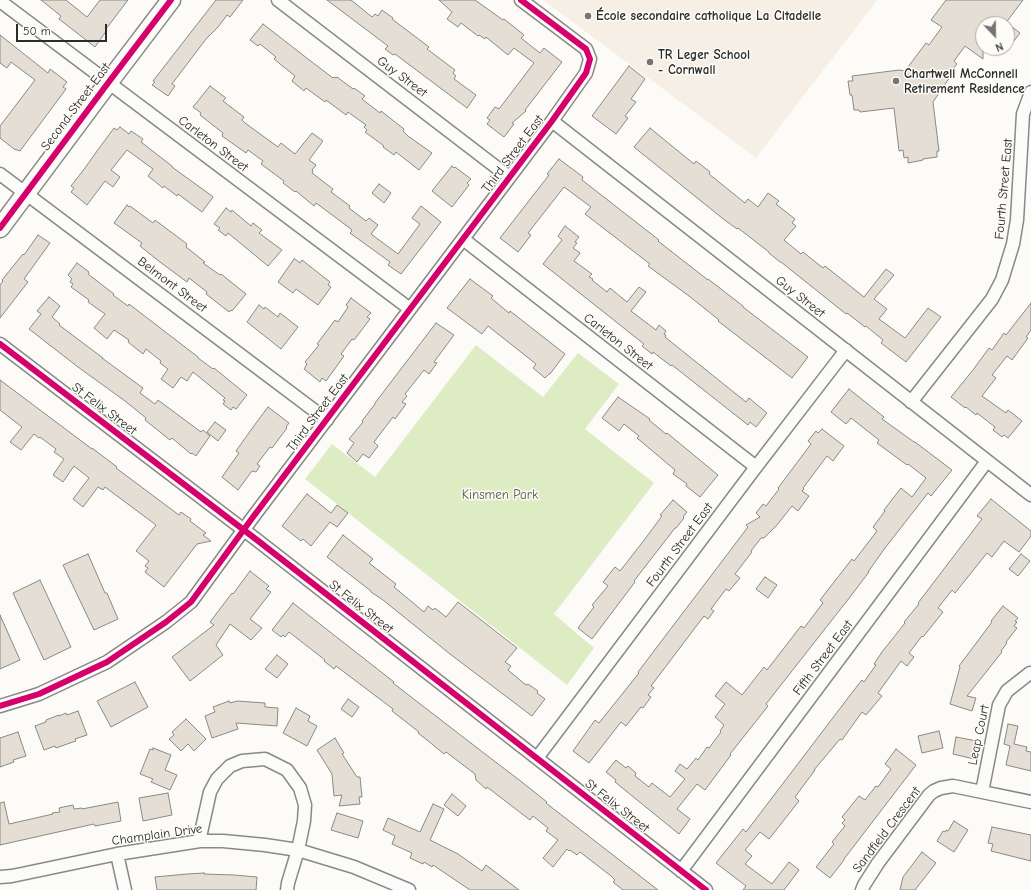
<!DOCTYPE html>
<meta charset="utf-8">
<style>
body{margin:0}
#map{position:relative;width:1031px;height:890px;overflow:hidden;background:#fcfbf8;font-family:"Comic Neue",sans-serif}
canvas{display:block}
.north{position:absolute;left:975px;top:16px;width:40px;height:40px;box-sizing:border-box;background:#fdfcf7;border:1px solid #a9a8a5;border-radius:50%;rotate:158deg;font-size:11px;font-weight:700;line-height:16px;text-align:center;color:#2b2b2b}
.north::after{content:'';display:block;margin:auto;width:14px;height:18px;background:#747473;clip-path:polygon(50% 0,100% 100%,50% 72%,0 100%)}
.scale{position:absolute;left:16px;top:24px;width:91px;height:18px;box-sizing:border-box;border:2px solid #2b2b2b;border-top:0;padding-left:5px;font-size:12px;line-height:14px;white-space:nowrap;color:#2b2b2b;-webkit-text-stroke:3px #fdfcf7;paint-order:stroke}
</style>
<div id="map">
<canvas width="1031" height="890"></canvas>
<div class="north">N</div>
<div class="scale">50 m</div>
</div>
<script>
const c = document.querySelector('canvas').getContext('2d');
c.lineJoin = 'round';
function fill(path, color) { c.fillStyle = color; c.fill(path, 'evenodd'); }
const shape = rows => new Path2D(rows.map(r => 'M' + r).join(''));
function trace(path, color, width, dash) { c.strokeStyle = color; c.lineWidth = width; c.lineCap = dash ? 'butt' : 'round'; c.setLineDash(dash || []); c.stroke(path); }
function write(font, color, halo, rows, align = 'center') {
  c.font = font + ' "Comic Neue",sans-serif'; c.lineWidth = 3; c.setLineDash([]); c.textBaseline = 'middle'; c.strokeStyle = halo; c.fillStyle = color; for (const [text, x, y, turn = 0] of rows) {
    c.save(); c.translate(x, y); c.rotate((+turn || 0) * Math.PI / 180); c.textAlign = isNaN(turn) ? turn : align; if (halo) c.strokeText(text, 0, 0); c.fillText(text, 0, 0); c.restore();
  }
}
fill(shape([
 [543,0,877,0,756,158]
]), '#f6efe5');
fill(shape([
 [476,345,543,397,578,353,619,384,585,429,654,483,554,614,594,648,567,685,305,479,332,444,375,477]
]), '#deecc3');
const building = shape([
 [41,0,66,0,87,17,100,0,128,0,106,29,107,30,95,47,59,19,61,16,41,0],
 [216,0,243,0,230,17,227,15,218,27,206,39,172,84,175,86,168,96,152,85,155,82,153,81,216,0],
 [327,0,351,0,372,17,375,14,378,16,382,10,393,18,392,19,429,47,427,49,455,70,453,73,456,76,454,79,476,95,467,108,395,54,393,55,385,49,388,46,327,0],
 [439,0,475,0,503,20,504,19,524,35,521,38,540,53,544,48,562,62,525,110,526,111,512,123,514,124,504,137,487,124,490,120,487,118,495,107,499,109,534,63,514,48,508,55,486,37,485,39,479,35,478,36,461,23,458,27,447,19,452,12,439,0],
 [946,0,1023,0,1005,24,983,24,983,59,965,46,954,61,957,64,952,70,954,71,933,102,939,151,937,151,937,157,923,159,923,160,908,163,908,157,904,158,903,150,899,151,894,108,860,112,859,110,854,110,852,95,850,95,848,81,853,81,852,76,899,70,905,71,926,43,929,45,942,27,931,20,946,0],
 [1007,23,1020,33,1014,41,1007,36,1007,23],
 [263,24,308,59,333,78,334,77,336,78,337,77,353,89,354,88,365,96,362,99,380,113,381,111,404,129,403,131,408,136,432,153,419,170,396,152,394,155,383,147,384,146,365,132,367,130,364,127,366,125,348,112,346,115,326,100,325,102,306,88,304,91,292,81,295,76,274,59,276,57,260,44,258,46,250,40,263,24],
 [0,35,48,73,50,69,67,82,63,87,66,89,20,151,14,149,0,138,0,126,35,80,11,62,7,68,0,63,0,35],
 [629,66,645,79,631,99,636,102,625,116,628,118,616,134,592,116,629,66],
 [210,86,226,98,223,101,244,117,242,120,245,123,278,147,281,143,295,154,312,133,323,141,309,160,316,165,312,170,313,171,312,173,333,189,331,192,350,206,349,208,366,221,369,218,378,225,371,234,398,254,420,224,412,218,421,206,441,222,401,274,388,265,390,262,350,233,352,231,351,229,316,203,314,206,296,191,295,192,283,183,284,181,261,164,263,161,248,150,246,153,222,136,223,133,200,115,201,113,193,107,210,86],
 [120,127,129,134,131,131,143,139,141,142,172,166,172,167,212,196,213,197,202,212,178,194,177,196,164,186,163,188,148,176,153,169,127,150,111,170,120,177,113,187,105,181,87,205,71,192,74,188,71,186,85,168,97,151,114,128,117,130,120,127],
 [650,128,694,164,696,161,710,172,709,174,745,203,748,199,758,207,768,193,779,201,776,204,795,219,792,223,796,226,784,240,801,254,803,252,823,268,825,266,864,297,886,269,894,275,874,299,887,309,879,319,905,338,928,308,941,317,906,362,881,343,883,340,866,326,865,327,847,313,846,314,781,262,780,262,769,253,769,252,738,228,737,229,722,218,634,147,650,128],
 [559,159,583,177,582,180,659,240,658,241,708,280,708,279,721,289,743,306,743,307,808,357,792,378,718,321,719,320,689,296,648,266,650,264,585,214,591,207,564,187,528,233,531,235,518,252,500,238,549,175,547,174,559,159],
 [452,166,454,168,455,167,471,179,467,183,469,185,452,207,432,191,452,166],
 [379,184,391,193,384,203,372,193,379,184],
 [127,205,129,207,130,206,153,223,155,220,187,244,186,247,205,262,203,263,220,275,221,274,246,294,232,311,231,310,229,312,206,294,207,292,189,278,187,282,160,262,140,246,142,243,114,223,127,205],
 [226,208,231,212,232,210,251,226,253,223,262,230,259,233,282,250,268,266,228,233,226,236,218,230,220,228,214,224,226,208],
 [565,226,579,237,575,242,577,243,573,248,580,253,574,261,592,274,589,277,593,279,592,280,607,292,610,288,627,302,639,287,646,292,631,311,656,330,659,325,666,331,664,334,666,335,665,337,746,402,749,398,767,413,756,427,750,422,748,425,672,365,671,366,653,352,652,354,642,346,644,344,543,264,562,240,558,236,565,226],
 [38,235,50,243,24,279,28,282,0,318,0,285,3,281,2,280,23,254,24,255,38,235],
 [294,259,295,259,300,263,302,260,330,282,328,285,331,287,318,305,296,289,293,293,278,282,294,259],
 [77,263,89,272,88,274,110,291,114,294,113,295,128,306,129,304,198,357,198,358,213,369,214,368,247,395,236,409,233,407,231,410,223,404,225,401,223,400,225,398,193,372,187,381,181,377,173,388,161,379,168,369,160,363,161,361,146,349,143,354,128,342,129,340,114,330,107,339,94,328,105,314,88,302,89,300,71,287,73,284,70,282,72,279,68,275,77,263],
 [470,279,493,296,491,298,509,313,510,311,565,354,550,374,549,374,545,378,533,368,536,364,488,326,482,334,447,308,470,279],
 [49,297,60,306,52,317,60,324,59,325,103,358,102,358,143,388,140,393,155,404,158,400,201,432,203,430,210,436,196,456,192,453,191,454,172,438,170,440,145,420,146,418,125,401,78,367,29,329,41,314,37,311,49,297],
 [351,298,371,313,367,317,370,319,354,340,352,339,341,354,344,356,326,381,322,378,320,382,304,369,307,364,305,362,319,345,317,344,335,320,338,322,348,307,346,305,351,298],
 [1031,303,1031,330,1026,337,1028,338,1012,360,1007,356,992,375,996,378,982,396,1006,413,1008,410,1022,421,1008,438,1004,435,1002,437,993,430,995,427,977,413,976,415,966,407,965,408,951,397,973,370,989,348,992,350,1004,333,1006,335,1031,303],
 [259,305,264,309,265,307,278,317,280,313,298,327,281,349,247,322,259,305],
 [436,323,454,335,434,362,437,363,429,374,424,370,405,394,407,396,402,402,406,404,395,419,393,417,374,442,378,446,369,458,363,454,357,462,347,453,354,443,349,439,363,422,362,421,375,404,375,403,436,323],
 [0,380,92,449,92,448,117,467,116,468,179,515,181,512,191,519,190,521,206,533,203,535,211,541,197,544,164,587,145,572,148,568,145,566,149,561,136,551,156,525,105,487,103,490,98,487,83,507,73,499,89,478,74,466,63,482,53,475,64,459,54,452,56,449,40,437,39,438,34,434,21,450,10,442,22,427,0,410,0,380],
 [849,389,884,417,882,419,914,442,915,442,952,470,931,496,928,493,885,548,868,572,869,572,850,597,766,704,768,706,730,754,731,755,705,790,697,784,677,809,690,819,679,834,615,782,616,780,606,772,616,760,626,768,628,766,636,773,635,776,649,787,652,783,670,797,685,779,675,771,680,764,687,769,696,758,698,760,707,747,709,748,721,732,720,731,724,725,715,717,725,704,715,696,726,682,742,695,764,667,767,670,801,626,804,628,823,603,820,600,852,559,854,561,877,531,873,527,885,511,884,510,901,488,912,497,926,478,908,464,907,465,877,443,879,440,851,418,846,424,831,412,849,389],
 [618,397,650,419,649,420,666,434,667,433,718,475,700,497,686,486,687,484,673,474,675,470,637,438,639,436,624,424,619,431,602,418,618,397],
 [268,407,289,423,286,427,287,428,272,448,270,447,257,464,260,466,256,472,252,471,238,490,222,477,239,453,236,451,256,423,268,407],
 [215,422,226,430,218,441,207,432,215,422],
 [822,429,844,446,833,461,827,456,803,488,804,489,802,491,809,496,798,511,792,506,777,525,764,538,761,538,751,551,752,552,735,574,740,578,729,591,726,589,711,609,714,611,708,619,704,616,651,686,654,688,648,695,651,697,643,708,641,707,626,726,621,722,589,763,573,751,595,720,599,723,639,673,638,672,748,527,746,525,760,517,756,513,763,504,766,506,779,489,778,488,811,444,808,441,816,431,818,433,822,429],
 [307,494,331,513,337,505,348,513,337,527,330,522,311,546,303,539,301,541,282,526,307,494],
 [991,499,1031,531,1031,536,1019,552,1004,541,992,557,987,553,955,593,952,590,938,608,943,612,923,637,922,636,909,653,914,657,907,666,901,661,878,693,882,696,866,715,862,712,842,740,840,739,814,770,815,770,795,797,799,801,769,839,760,832,745,850,752,856,745,864,772,884,789,862,799,870,784,890,743,890,746,886,716,863,743,829,746,832,851,694,862,680,864,682,876,665,874,664,882,652,905,623,904,622,919,604,918,603,982,519,977,516,991,499],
 [673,500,687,512,683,517,684,518,676,528,675,528,634,581,635,582,592,639,578,628,594,607,592,605,608,586,603,582,615,567,620,571,645,539,662,516,660,515,673,500],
 [343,535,373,559,369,563,396,584,394,587,424,612,428,606,433,610,435,608,446,617,458,602,517,648,505,662,511,666,508,670,526,685,528,684,538,691,537,693,545,699,532,716,450,654,383,600,371,592,371,591,327,557,343,535],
 [88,554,105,593,107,593,118,619,94,630,63,565,88,554],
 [1021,554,1030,561,1018,576,1009,569,1021,554],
 [250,571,269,586,266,589,271,592,250,619,262,628,251,640,230,624,216,645,223,655,190,681,172,657,214,625,210,622,232,593,233,594,250,571],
 [765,577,777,585,768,598,756,589,765,577],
 [40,580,71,647,44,660,13,593,40,580],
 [293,603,394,682,393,683,489,757,518,779,547,802,546,803,658,890,623,890,613,882,615,880,611,876,580,852,577,855,570,850,569,851,567,849,553,867,543,858,558,840,546,831,548,828,533,816,530,820,487,787,486,789,476,780,475,774,446,752,444,754,427,740,418,733,419,732,392,711,393,709,336,666,334,669,324,661,325,660,289,632,285,637,283,635,281,637,272,630,293,603],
 [1003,606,1018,618,1015,621,1017,622,1014,626,1017,628,1006,642,1007,643,1001,651,1002,652,967,696,976,698,972,711,950,704,960,667,959,666,992,622,991,621,1003,606],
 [0,615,20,660,0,669,0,615],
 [277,655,288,664,277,678,265,669,277,655],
 [135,682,148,707,111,727,97,701,135,682],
 [348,699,359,707,352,717,341,709,348,699],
 [229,701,230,703,237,701,265,703,265,707,278,708,277,726,236,723,238,729,212,738,205,716,215,712,213,707,229,701],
 [296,708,310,716,308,721,317,726,307,746,283,733,296,708],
 [78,711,87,735,75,739,76,741,70,743,56,748,55,746,44,750,35,726,46,722,46,720,59,715,59,716,66,713,67,715,78,711],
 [186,719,206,739,194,751,188,744,181,751,169,739,174,735,172,732,186,719],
 [1008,724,1018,726,1014,744,1027,747,1026,751,1031,752,1031,771,1006,765,1010,746,1004,744,1008,724],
 [939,731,943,748,922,753,918,736,939,731],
 [18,732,26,756,13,760,14,762,0,767,0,738,18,732],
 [956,737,977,741,974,759,953,754,956,737],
 [335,738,344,753,342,754,357,777,360,777,362,797,359,797,360,804,339,806,342,795,334,796,332,774,317,750,335,738],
 [153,748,171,755,165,770,177,775,170,790,151,782,153,779,140,774,150,749,153,750,153,748],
 [896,749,916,765,844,859,844,860,830,878,816,867,834,844,832,842,845,826,842,823,845,820,842,817,859,796,865,800,876,786,878,787,891,769,885,764,896,749],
 [168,793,172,815,143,821,139,798,168,793],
 [452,794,466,806,458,816,444,805,452,794],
 [4,802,9,824,53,814,52,813,60,812,59,808,73,805,74,809,82,808,82,809,118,802,121,821,95,826,94,824,49,834,0,845,0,803,4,802],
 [433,804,444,809,430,840,458,854,482,871,486,865,519,890,470,890,433,865,432,867,424,862,423,864,410,858,412,853,392,844,395,836,383,830,388,818,420,832,433,804],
 [337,813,363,821,358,838,331,830,337,813],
 [954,821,968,830,954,852,937,841,943,831,945,832,946,830,948,831,954,821],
 [992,827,1031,835,1031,861,991,851,993,844,988,843,992,827],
 [922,852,936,863,915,890,900,890,903,877,922,852],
 [204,873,204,874,234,875,257,877,256,890,157,890,155,877,187,874,204,873]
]);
fill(building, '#e5ded4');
trace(building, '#898987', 1);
const minor = shape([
 [278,0,509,177],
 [0,1,410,309],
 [552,121,1031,495],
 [0,174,327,420],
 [463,239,756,467],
 [0,344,257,540,706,890],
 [911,402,992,299,1002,280,1013,244,1017,220,1023,114,1031,92],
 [0,706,39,694,107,662,166,622,191,602,253,517,552,121,586,73,590,59,586,49,521,0],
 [537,758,756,467,846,350],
 [982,792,999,705,1007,691,1030,673],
 [200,841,200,837,210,792,217,779,230,766,242,761,265,759,287,770,300,788,305,805,304,821,298,850,288,883,287,890],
 [117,854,125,890],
 [681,871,987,461],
 [0,877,12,876,117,854,200,841,223,841,265,845,298,850,354,867,409,890],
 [862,890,864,885,878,863,929,795,934,791,941,788,953,786,1031,802]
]);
const secondary = shape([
 [0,228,108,83,171,0]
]);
trace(minor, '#898987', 15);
trace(secondary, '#898987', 21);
trace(minor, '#fbfbf9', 12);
trace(secondary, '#fbfbf9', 18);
trace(shape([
 [0,228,108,83,171,0],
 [0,344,257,540,706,890],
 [0,706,39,694,107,662,166,622,191,602,253,517,552,121,586,73,590,59,586,49,521,0]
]), '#d6006c', 6);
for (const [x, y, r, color] of [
 [588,16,4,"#747473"],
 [650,62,4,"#747473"],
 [896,81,4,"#747473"]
]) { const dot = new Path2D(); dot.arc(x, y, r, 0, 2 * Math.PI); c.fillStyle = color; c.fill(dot); trace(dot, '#fdfcf7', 1.5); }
write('bold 13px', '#2b2b2b', '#fdfcf7', [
 ["École secondaire catholique La Citadelle",596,16],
 ["TR Leger School",658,55],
 ["- Cornwall",658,70],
 ["Chartwell McConnell",904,74],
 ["Retirement Residence",904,89]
], 'left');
write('13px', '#2b2b2b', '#fdfcf7', [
 ["Guy Street",402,77,37],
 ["Second Street East",76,107,-53],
 ["Carleton Street",213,144,37],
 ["Third Street East",513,154,-53],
 ["Fourth Street East",1004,189,-85],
 ["Belmont Street",172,285,37],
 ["Guy Street",800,297,38],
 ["Carleton Street",618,342,38],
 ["St Felix Street",104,409,37],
 ["Third Street East",318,413,-53],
 ["Fourth Street East",680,545,-53],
 ["St Felix Street",361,607,38],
 ["Fifth Street East",823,658,-53],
 ["Leap Court",979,735,-78],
 ["St Felix Street",617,806,38],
 ["Sandfield Crescent",887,830,-53],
 ["Champlain Drive",157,835,-8]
]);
write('13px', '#525846', '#fdfcf7', [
 ["Kinsmen Park",500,495]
]);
</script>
